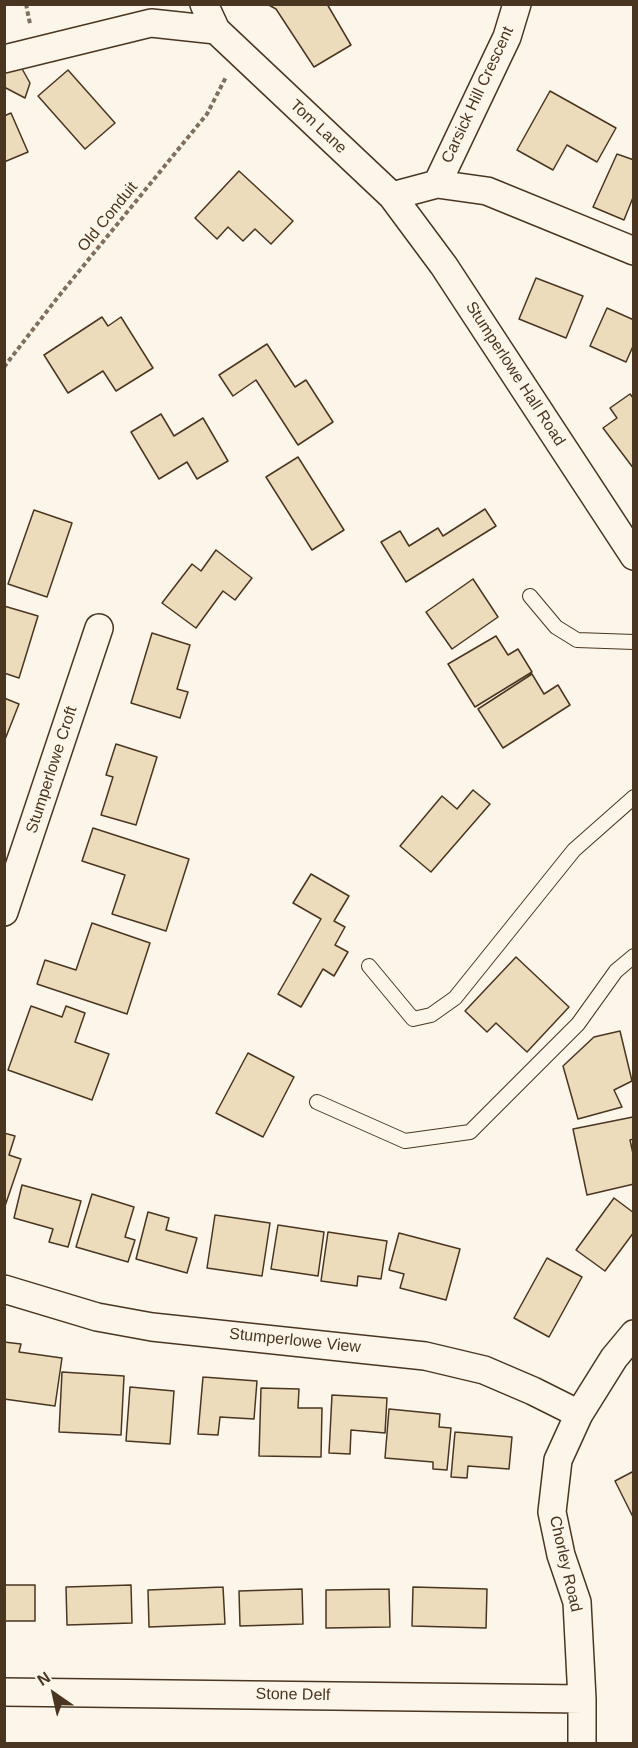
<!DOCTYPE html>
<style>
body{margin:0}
#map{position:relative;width:638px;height:1748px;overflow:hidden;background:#fbf6e9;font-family:Arial,sans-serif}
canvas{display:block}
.frame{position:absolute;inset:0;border:6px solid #4a3520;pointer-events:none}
.north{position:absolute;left:24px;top:1664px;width:60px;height:60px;-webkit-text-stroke:4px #fbf6e9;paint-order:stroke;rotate:326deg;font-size:16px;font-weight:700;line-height:24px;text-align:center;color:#4a3520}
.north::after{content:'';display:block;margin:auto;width:21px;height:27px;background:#4a3520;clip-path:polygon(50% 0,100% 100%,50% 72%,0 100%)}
</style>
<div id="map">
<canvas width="638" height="1748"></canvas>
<div class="frame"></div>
<div class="north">N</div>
</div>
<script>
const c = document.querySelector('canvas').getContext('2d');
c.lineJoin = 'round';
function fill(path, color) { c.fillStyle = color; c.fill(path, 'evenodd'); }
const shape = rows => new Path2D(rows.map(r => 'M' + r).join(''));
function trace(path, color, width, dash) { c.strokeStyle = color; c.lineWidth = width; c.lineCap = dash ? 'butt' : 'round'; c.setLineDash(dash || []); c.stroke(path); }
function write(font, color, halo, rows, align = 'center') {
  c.font = font + ' Arial,sans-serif'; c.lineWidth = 4.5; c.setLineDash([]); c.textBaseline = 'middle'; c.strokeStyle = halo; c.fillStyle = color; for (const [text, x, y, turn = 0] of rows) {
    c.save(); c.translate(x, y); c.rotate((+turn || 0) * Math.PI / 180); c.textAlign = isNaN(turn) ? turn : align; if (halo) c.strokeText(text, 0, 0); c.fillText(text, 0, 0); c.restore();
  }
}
const building = shape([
 [267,4,327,4,351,45,314,67,276,9,267,4],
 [21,67,30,83,25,98,4,87,4,71,21,67],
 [68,70,115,123,85,149,38,96,68,70],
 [550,91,616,128,597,162,567,145,553,170,517,150,550,91],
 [11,113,28,152,4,162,4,116,11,113],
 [617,154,634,160,634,195,624,220,593,207,617,154],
 [239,171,293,221,271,244,255,229,243,241,228,227,217,239,195,218,239,171],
 [536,278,583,296,566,338,519,319,536,278],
 [607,308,634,320,634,344,626,362,590,346,607,308],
 [102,317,108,326,121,317,153,368,116,391,103,371,68,393,44,355,102,317],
 [267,344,295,387,306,380,333,422,298,445,256,380,233,396,219,375,267,344],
 [630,394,634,399,634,469,603,428,617,418,610,408,630,394],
 [161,414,174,436,203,418,228,461,197,479,187,462,159,479,131,432,161,414],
 [298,457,344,530,312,550,266,477,298,457],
 [485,509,496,526,406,582,381,542,400,531,409,546,438,528,443,536,485,509],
 [34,510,72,523,47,597,8,584,34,510],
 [216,550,252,578,235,600,223,591,196,628,162,603,192,564,201,571,216,550],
 [473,579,498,617,452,649,426,612,473,579],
 [4,606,38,616,19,678,4,673,4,606],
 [152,633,190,645,177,689,188,692,180,718,131,703,152,633],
 [496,636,508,655,518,649,532,672,475,707,448,664,496,636],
 [532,674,544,694,558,685,570,705,503,748,478,709,532,674],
 [4,698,19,704,4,742,4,698],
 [116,744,157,757,136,825,101,815,113,777,106,775,116,744],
 [473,790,490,804,431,872,400,846,442,796,457,809,473,790],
 [93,828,189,859,166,931,112,914,125,875,82,861,93,828],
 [311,874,349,896,334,921,345,927,335,945,348,952,334,976,323,969,301,1007,278,994,321,919,293,903,311,874],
 [92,923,150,943,127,1014,37,984,45,960,76,970,92,923],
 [516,957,569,1007,527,1052,496,1023,487,1032,465,1011,516,957],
 [31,1006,62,1017,66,1006,85,1013,75,1042,109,1054,92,1100,8,1070,31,1006],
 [620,1031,632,1081,614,1090,622,1107,578,1119,563,1066,594,1037,620,1031],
 [248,1053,294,1077,263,1137,216,1113,248,1053],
 [633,1117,634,1139,630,1140,634,1158,634,1184,587,1195,573,1129,633,1117],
 [4,1133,15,1136,9,1155,21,1159,4,1209,4,1133],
 [22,1185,81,1201,68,1247,49,1242,53,1229,14,1218,22,1185],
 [92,1194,134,1207,125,1237,135,1240,128,1262,76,1247,92,1194],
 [614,1198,634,1213,634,1232,605,1271,576,1250,614,1198],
 [148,1212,169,1218,166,1230,197,1238,187,1273,136,1259,148,1212],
 [215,1215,270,1223,262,1276,207,1268,215,1215],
 [278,1225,324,1232,318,1276,271,1269,278,1225],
 [328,1232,387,1241,381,1279,358,1276,357,1286,321,1281,328,1232],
 [399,1233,460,1249,446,1300,400,1288,404,1274,389,1270,399,1233],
 [547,1258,582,1277,549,1337,514,1318,547,1258],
 [4,1342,21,1344,19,1352,62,1358,55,1406,4,1399,4,1342],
 [62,1372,124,1376,121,1435,59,1432,62,1372],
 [203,1377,257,1381,254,1419,220,1417,218,1435,198,1434,203,1377],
 [130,1387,174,1391,170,1444,126,1441,130,1387],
 [261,1388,299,1389,298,1408,322,1408,321,1457,259,1456,261,1388],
 [332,1395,387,1398,385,1433,351,1430,350,1454,329,1453,332,1395],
 [389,1409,440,1414,439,1427,451,1428,447,1470,433,1469,433,1462,385,1458,389,1409],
 [455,1432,512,1437,509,1469,468,1466,467,1478,451,1477,455,1432],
 [634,1471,634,1519,615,1481,634,1471],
 [4,1585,35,1585,35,1621,4,1621,4,1585],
 [131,1585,132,1623,67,1625,66,1587,131,1585],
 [223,1587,225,1624,149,1627,148,1590,223,1587],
 [413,1587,487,1589,486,1628,412,1626,413,1587],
 [302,1589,303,1624,240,1626,239,1591,302,1589],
 [389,1589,390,1627,326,1628,326,1590,389,1589]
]);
fill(building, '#ecdcbc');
trace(building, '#4a3520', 1.5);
const service = shape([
 [530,596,556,627,577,640,634,642],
 [369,966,413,1019,431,1015,455,998,574,850,634,797],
 [317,1102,405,1141,470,1132,578,1024,616,971,634,956]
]);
const minor = shape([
 [204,4,216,30],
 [4,59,151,23,216,30,392,196,437,184,487,191,634,251],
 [437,184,507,37,517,4],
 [392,196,444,266,634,556],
 [4,912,99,628],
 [4,1289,97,1317,152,1327,425,1356,484,1370,533,1391,579,1414],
 [4,1692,582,1699],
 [582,1744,582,1699,577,1602,561,1555,552,1512,558,1460,579,1414,614,1358,634,1334]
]);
trace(service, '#4a3520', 16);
trace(minor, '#4a3520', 30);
trace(shape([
 [26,4,30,24],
 [4,367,58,297,207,114,226,77]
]), '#7f6f5c', 4, [4.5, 3]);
trace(service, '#fbf6e9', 14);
trace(minor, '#fbf6e9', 27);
write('16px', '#4a3520', '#fbf6e9', [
 ["Carsick Hill Crescent",478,95,-65],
 ["Tom Lane",318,127,43],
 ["Old Conduit",108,217,-51],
 ["Stumperlowe Hall Road",515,374,57],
 ["Stumperlowe Croft",52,770,-72],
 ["Stumperlowe View",295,1341,6],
 ["Chorley Road",565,1564,77],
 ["Stone Delf",293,1695,1]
]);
</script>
